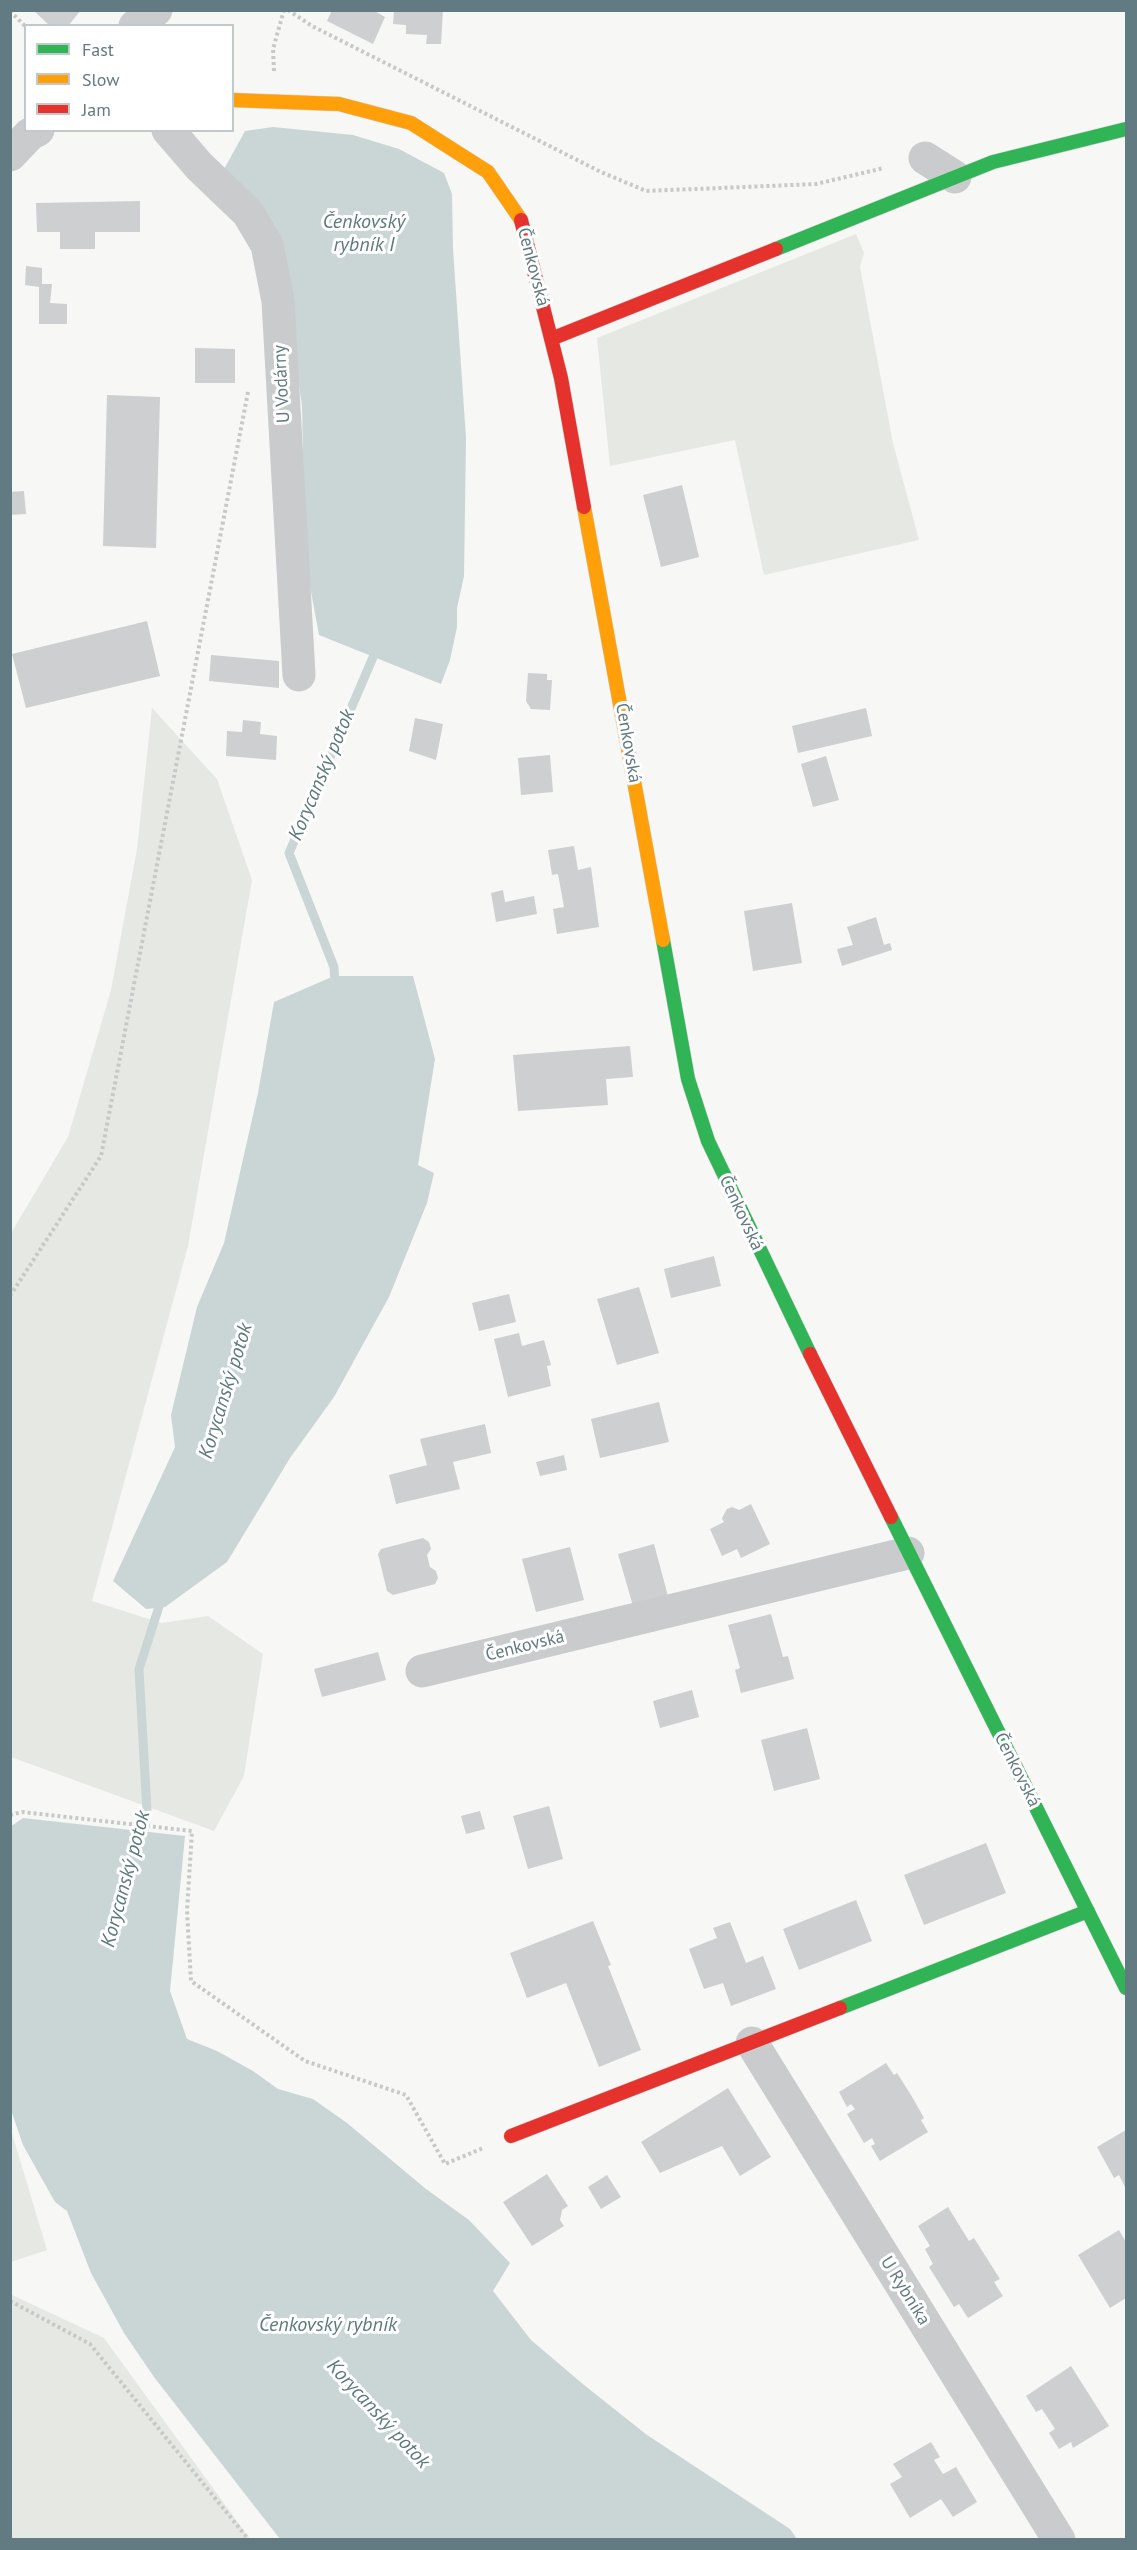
<!DOCTYPE html>
<meta charset="utf-8">
<style>
body{margin:0}
#map{position:relative;width:1137px;height:2550px;overflow:hidden;background:#f7f7f6;font-family:"PT Sans",sans-serif}
canvas{display:block}
.frame{position:absolute;inset:0;border:12px solid #627a81;pointer-events:none}
.legend{position:absolute;left:24px;top:24px;width:210px;height:108px;box-sizing:border-box;background:#fff;border:2px solid #c0cacd;margin:0;padding:8px 10px;list-style:none;font-size:18px;color:#627a81}
.legend li{display:flex;align-items:center;gap:12px;height:30px}
.legend b{width:30px;border:2px solid #c0cacd}
</style>
<div id="map">
<canvas width="1137" height="2550"></canvas>
<div class="frame"></div>
<ul class="legend">
<li><b style="height:8px;background:#30b455"></b>Fast</li>
<li><b style="height:8px;background:#ff9f0a"></b>Slow</li>
<li><b style="height:8px;background:#e5322d"></b>Jam</li>
</ul>
</div>
<script>
const c = document.querySelector('canvas').getContext('2d');
c.lineJoin = 'round';
function fill(path, color) { c.fillStyle = color; c.fill(path, 'evenodd'); }
const shape = rows => new Path2D(rows.map(r => 'M' + r).join(''));
function trace(path, color, width, dash) { c.strokeStyle = color; c.lineWidth = width; c.lineCap = dash ? 'butt' : 'round'; c.setLineDash(dash || []); c.stroke(path); }
function write(font, color, halo, rows, align = 'center') {
  c.font = font + ' "PT Sans",sans-serif'; c.lineWidth = 6; c.setLineDash([]); c.textBaseline = 'middle'; c.strokeStyle = halo; c.fillStyle = color; for (const [text, x, y, turn = 0] of rows) {
    c.save(); c.translate(x, y); c.rotate((+turn || 0) * Math.PI / 180); c.textAlign = isNaN(turn) ? turn : align; if (halo) c.strokeText(text, 0, 0); c.fillText(text, 0, 0); c.restore();
  }
}
fill(shape([
 [856,234,864,253,860,267,893,443,919,540,764,575,735,440,610,466,597,338],
 [152,708,217,779,252,880,188,1246,92,1601,162,1623,208,1616,263,1654,244,1776,214,1831,11,1757,11,1233,68,1137,111,990,137,849],
 [11,2130,47,2250,11,2262,10,2262],
 [10,2294,104,2338,250,2539,11,2539]
]), '#e6e9e3');
fill(shape([
 [273,127,353,135,399,149,444,173,452,194,453,249,466,438,464,576,457,608,457,627,450,660,441,684,319,635,305,559,302,406,285,289,223,171,245,131],
 [334,976,413,976,435,1059,418,1165,434,1173,427,1203,389,1297,334,1397,290,1458,227,1562,165,1607,146,1609,113,1581,175,1447,171,1415,197,1307,224,1243,258,1093,274,1002],
 [23,1818,185,1836,170,1991,187,2039,217,2051,253,2071,278,2089,313,2099,347,2123,426,2189,469,2220,510,2263,493,2291,531,2340,584,2385,647,2435,790,2529,797,2539,280,2539,154,2377,124,2333,91,2273,67,2211,55,2202,23,2145,10,2107,10,1827]
]), '#cad5d6');
trace(shape([
 [335,988,334,967,289,853,374,655,373,644],
 [138,1842,147,1811,139,1669,162,1597]
]), '#cad5d6', 9);
fill(shape([
 [33,10,81,10,68,26,50,26],
 [332,10,373,10,385,17,373,44,327,21],
 [394,10,443,10,441,44,426,44,427,35,406,34,406,25,393,24],
 [140,201,140,232,95,232,95,249,60,249,60,232,37,232,36,203],
 [26,266,42,268,42,284,52,284,50,303,67,304,67,324,39,324,39,287,25,285],
 [195,348,235,349,235,383,195,383],
 [107,395,160,397,156,548,103,546],
 [682,485,699,557,661,567,643,495],
 [24,491,26,514,10,515,10,492],
 [147,621,160,676,26,708,12,654],
 [211,655,279,661,279,688,209,681],
 [528,673,547,674,547,680,552,680,550,710,531,709,526,701],
 [866,708,872,736,798,753,792,726],
 [415,718,443,724,436,760,409,751],
 [243,720,261,722,260,734,277,736,276,760,226,756,227,731,242,732],
 [550,755,553,792,521,795,518,758],
 [826,756,839,800,813,807,801,764],
 [574,846,578,870,591,867,599,927,557,934,553,909,564,907,558,874,552,875,548,850],
 [503,890,505,902,534,896,537,914,496,922,491,893],
 [792,903,802,963,753,971,744,911],
 [876,917,884,945,890,943,892,950,842,966,837,949,853,945,847,927],
 [630,1046,633,1077,606,1079,608,1105,518,1111,513,1055],
 [714,1256,721,1286,671,1298,664,1269],
 [639,1287,659,1353,617,1365,597,1299],
 [509,1294,516,1322,479,1331,472,1303],
 [519,1333,522,1346,544,1340,551,1365,547,1366,551,1386,508,1397,494,1339],
 [659,1402,669,1442,600,1458,591,1419],
 [485,1424,491,1453,453,1462,460,1489,396,1504,389,1475,427,1465,420,1439],
 [564,1455,567,1470,540,1476,536,1462],
 [751,1504,770,1544,741,1558,737,1549,722,1556,710,1529,724,1522,722,1518,727,1509,732,1507,739,1510],
 [423,1538,429,1542,431,1549,427,1555,430,1567,436,1571,438,1578,435,1584,393,1595,387,1591,378,1554,381,1549],
 [654,1544,668,1596,633,1606,618,1554],
 [570,1547,584,1600,536,1612,522,1559],
 [771,1614,783,1657,788,1656,794,1679,741,1693,735,1670,740,1668,728,1625],
 [378,1652,386,1680,322,1697,314,1669],
 [692,1690,699,1717,660,1728,653,1701],
 [807,1728,820,1779,774,1791,761,1740],
 [549,1806,563,1859,528,1869,513,1816],
 [480,1811,485,1829,466,1834,461,1816],
 [986,1843,1006,1893,924,1925,904,1875],
 [856,1900,872,1941,799,1970,783,1929],
 [593,1921,611,1965,608,1966,641,2050,599,2067,566,1983,527,1998,510,1953],
 [730,1922,746,1963,763,1956,776,1989,731,2006,723,1983,704,1989,689,1949,717,1938,713,1928],
 [886,2063,894,2075,897,2073,911,2095,924,2118,921,2120,928,2132,880,2161,871,2146,875,2144,872,2138,864,2143,847,2114,855,2109,851,2104,847,2107,839,2092],
 [728,2088,771,2157,740,2176,722,2146,660,2173,641,2142],
 [1126,2130,1126,2189,1119,2175,1114,2178,1097,2147],
 [547,2174,568,2206,562,2210,560,2220,564,2226,532,2246,503,2202],
 [607,2175,621,2197,601,2209,588,2187],
 [948,2207,969,2241,974,2238,1000,2279,994,2282,1003,2296,968,2318,959,2304,954,2307,929,2267,933,2264,925,2249,930,2246,918,2226],
 [1119,2230,1126,2242,1126,2298,1110,2308,1078,2255],
 [1071,2366,1109,2426,1073,2448,1071,2442,1059,2449,1049,2433,1055,2429,1042,2409,1036,2412,1026,2396],
 [931,2442,940,2457,934,2460,943,2474,956,2467,977,2502,953,2517,941,2499,910,2518,890,2484,902,2477,893,2464]
]), '#cdcfd0');
const fast = shape([
 [776,249,993,162,1126,129],
 [663,940,688,1079,708,1141,810,1354],
 [891,1517,1126,1988],
 [840,2008,1088,1911]
]);
const slow = shape([
 [232,100,339,104,411,123,488,172,521,220],
 [584,507,663,940]
]);
const jam = shape([
 [521,220,561,378,584,507],
 [551,339,776,249],
 [810,1354,891,1517],
 [511,2136,840,2008]
]);
trace(fast, '#d2d4d4', 15);
trace(slow, '#d2d4d4', 15);
trace(jam, '#d2d4d4', 15);
trace(shape([
 [288,10,312,26,601,172,646,191,816,184,884,168],
 [10,11,26,27],
 [274,71,273,49,284,10],
 [10,1296,101,1156,248,392],
 [10,1815,22,1812,192,1831,187,1911,191,1981,305,2061,406,2095,445,2164,483,2148],
 [10,2301,90,2344,249,2540]
]), '#c7c9c9', 4, [3, 3]);
trace(shape([
 [135,26,156,10],
 [168,130,199,166,248,213,267,245,278,301,299,675],
 [10,155,30,134,38,130],
 [925,158,955,177],
 [422,1671,908,1553],
 [752,2043,1059,2540]
]), '#c9cbcc', 33);
trace(fast, '#30b455', 14);
trace(slow, '#ff9f0a', 14);
trace(jam, '#e5322d', 14);
write('18px', '#627a81', '#fff', [
 ["Čenkovská",533,267,75],
 ["U Vodárny",282,384,-93],
 ["Čenkovská",628,743,80],
 ["Čenkovská",741,1213,65],
 ["Čenkovská",525,1646,-14],
 ["Čenkovská",1017,1770,63],
 ["U Rybníka",905,2291,58]
]);
write('italic 20px', '#5c797c', '#fff', [
 ["Čenkovský",364,222],
 ["rybník I",364,245],
 ["Korycanský potok",322,775,-67],
 ["Korycanský potok",226,1391,-73],
 ["Korycanský potok",126,1879,-75],
 ["Čenkovský rybník",328,2325],
 ["Korycanský potok",378,2414,47]
]);
</script>
